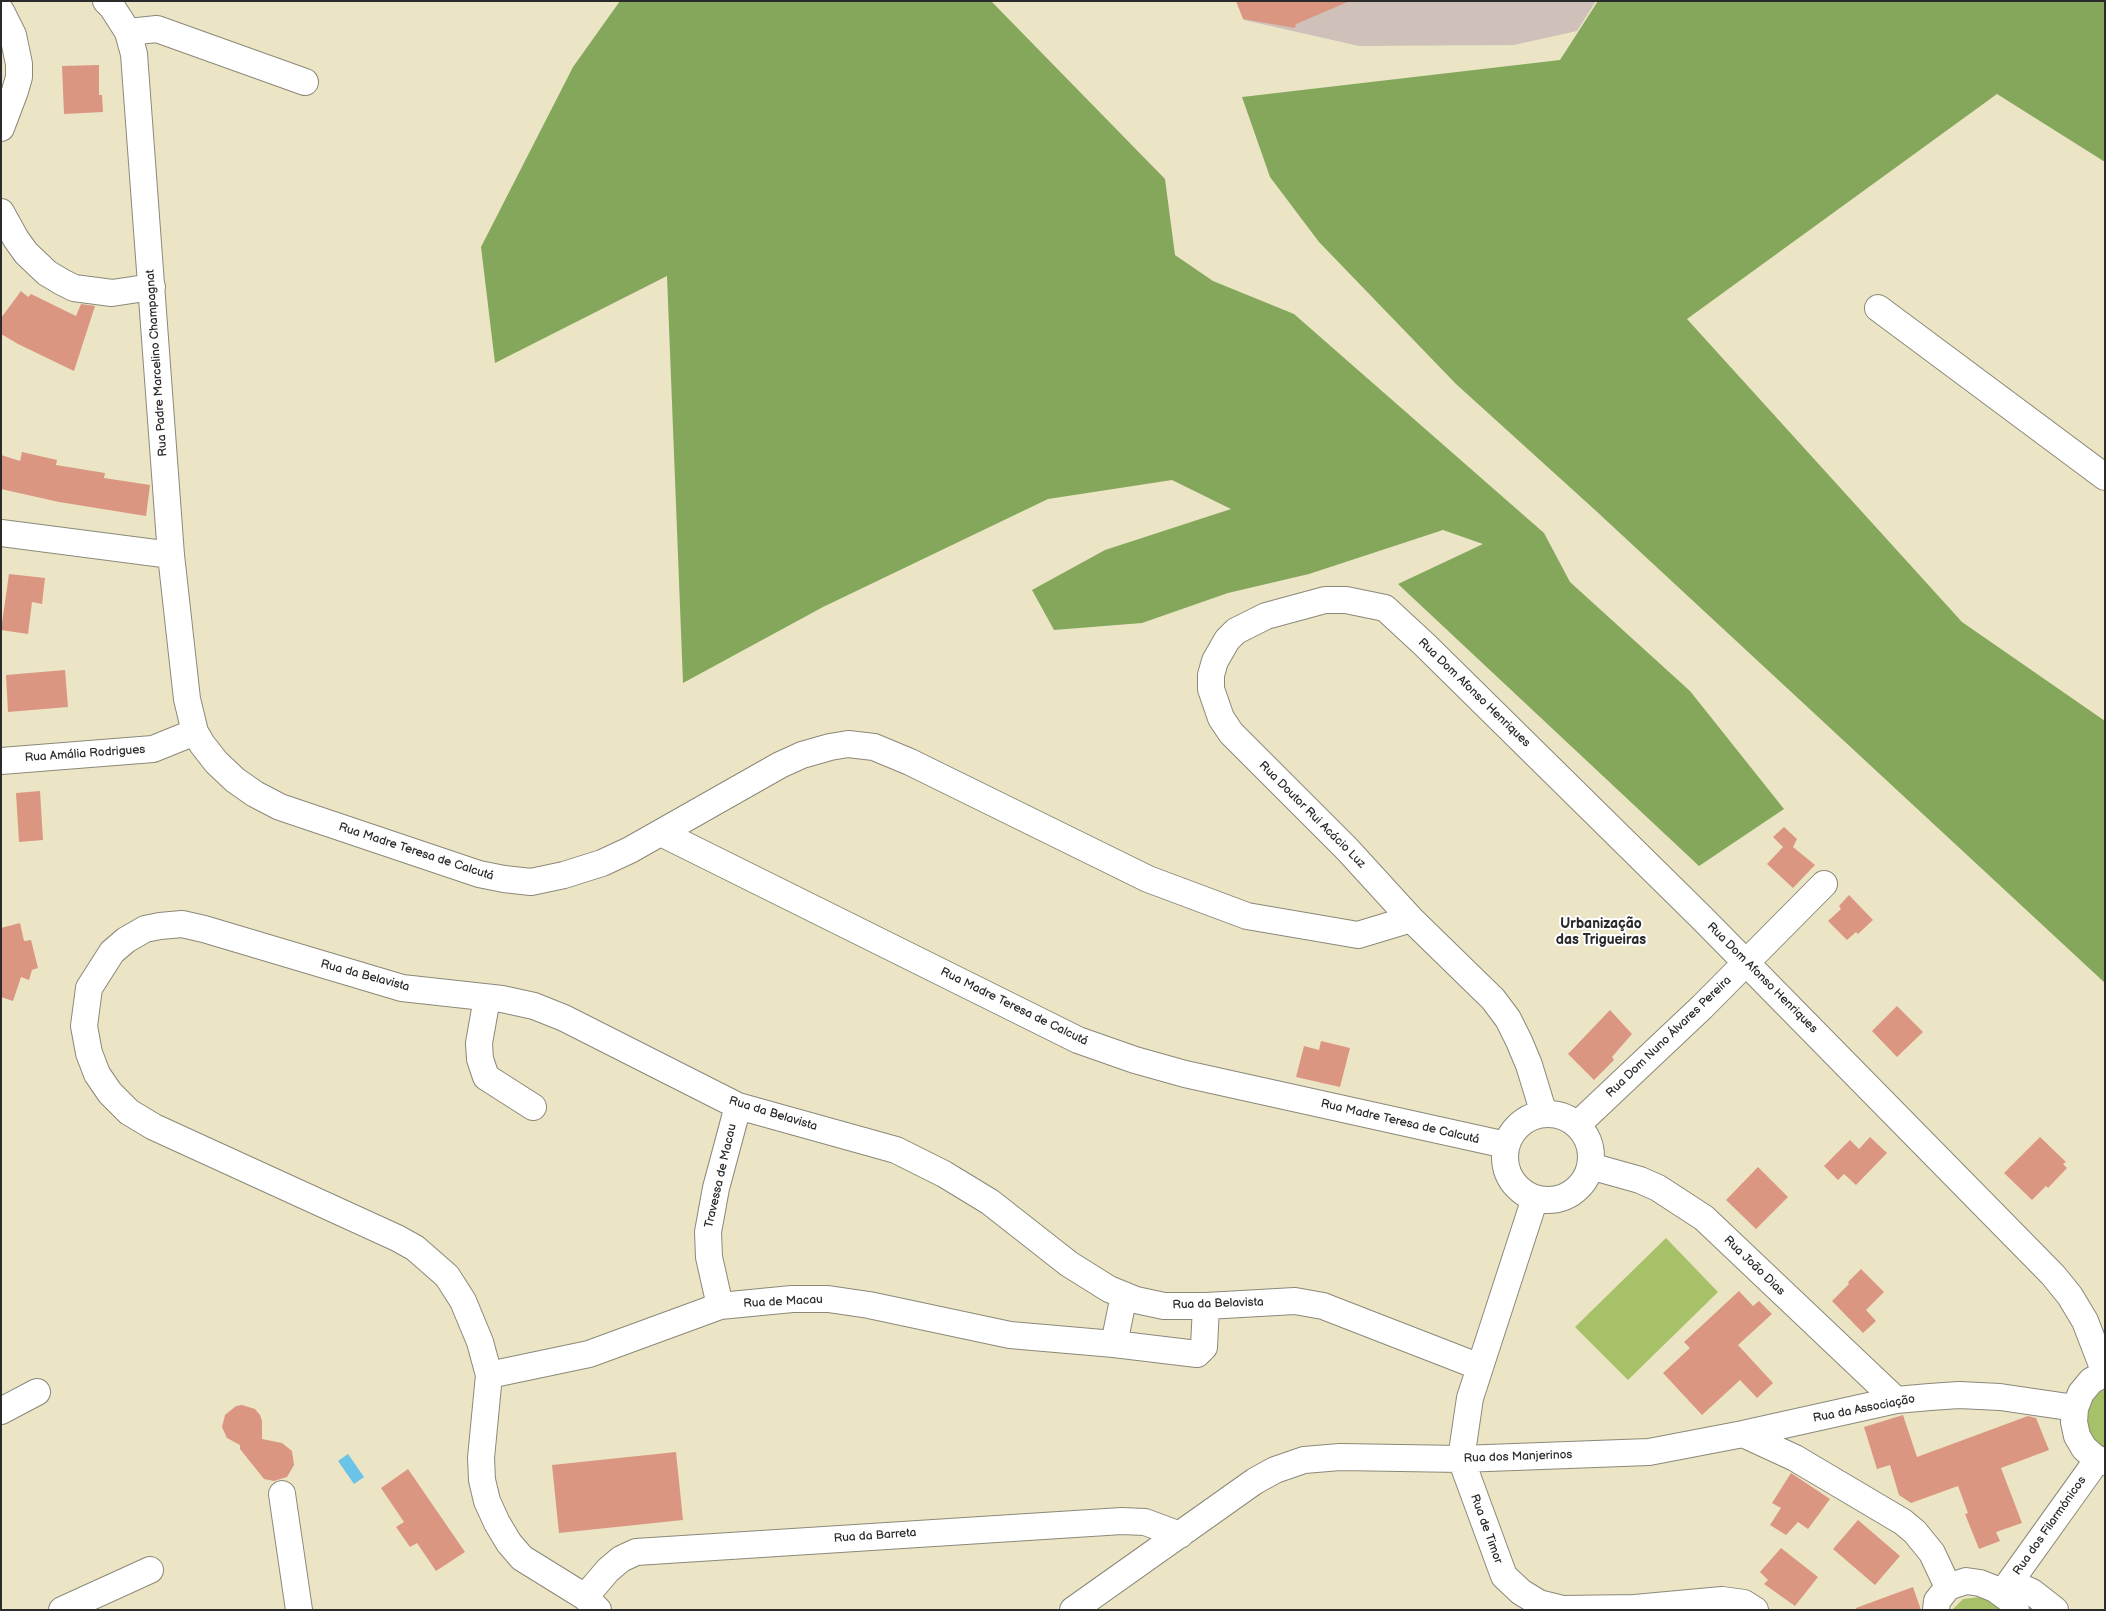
<!DOCTYPE html>
<meta charset="utf-8">
<style>
body{margin:0}
#map{position:relative;width:2106px;height:1611px;overflow:hidden;background:#ebe5c5;font-family:"Balsamiq Sans",sans-serif}
canvas{display:block}
.frame{position:absolute;inset:0;border:2px solid #2b2b2b;pointer-events:none}
</style>
<div id="map">
<canvas width="2106" height="1611"></canvas>
<div class="frame"></div>
</div>
<script>
const c = document.querySelector('canvas').getContext('2d');
c.lineJoin = 'round';
function fill(path, color) { c.fillStyle = color; c.fill(path, 'evenodd'); }
const shape = rows => new Path2D(rows.map(r => 'M' + r).join(''));
function trace(path, color, width, dash) { c.strokeStyle = color; c.lineWidth = width; c.lineCap = dash ? 'butt' : 'round'; c.setLineDash(dash || []); c.stroke(path); }
function write(font, color, halo, rows, align = 'center') {
  c.font = font + ' "Balsamiq Sans",sans-serif'; c.lineWidth = 4; c.setLineDash([]); c.textBaseline = 'middle'; c.strokeStyle = halo; c.fillStyle = color; for (const [text, x, y, turn = 0] of rows) {
    c.save(); c.translate(x, y); c.rotate((+turn || 0) * Math.PI / 180); c.textAlign = isNaN(turn) ? turn : align; if (halo) c.strokeText(text, 0, 0); c.fillText(text, 0, 0); c.restore();
  }
}
fill(shape([
 [1236,1,1596,1,1577,31,1514,45,1359,46,1244,20]
]), '#cfc0ba');
fill(shape([
 [1666,1238,1718,1292,1628,1380,1575,1327],
 [2105,1388,2105,1449,2097,1443,2090,1433,2087,1421,2088,1409,2093,1398],
 [1989,1596,2005,1610,1952,1610,1963,1599]
]), '#a7c168');
fill(shape([
 [620,1,991,1,1165,179,1175,255,1213,281,1294,314,1544,533,1570,582,1690,691,1784,809,1699,866,1398,584,1483,544,1443,530,1309,574,1228,593,1142,623,1054,630,1032,590,1105,550,1231,509,1172,480,1048,499,823,607,683,683,667,276,495,363,481,247,573,67],
 [1598,1,2105,1,2105,162,1997,94,1687,319,1962,622,2105,721,2105,983,1595,510,1456,384,1319,242,1270,177,1242,97,1560,60]
]), '#85a75c');
fill(shape([
 [348,1454,364,1477,354,1484,338,1461]
]), '#6bc3e8');
fill(shape([
 [1236,1,1350,1,1296,24,1295,28,1243,19],
 [99,65,99,95,102,95,103,112,64,114,62,66],
 [21,291,28,297,31,294,76,316,81,304,95,306,74,371,18,344,1,334,1,318],
 [22,452,57,460,56,465,105,473,104,478,150,485,146,516,59,502,1,489,1,455,20,461],
 [9,574,45,578,42,604,32,602,28,634,1,630],
 [65,670,68,707,8,712,6,675],
 [40,791,43,840,19,842,16,793],
 [1784,827,1797,839,1793,847,1815,865,1793,888,1767,864,1783,847,1773,837],
 [1849,895,1873,920,1858,934,1856,932,1847,940,1828,921,1841,909,1839,906],
 [20,923,24,941,31,940,38,968,32,970,29,980,21,977,13,1001,1,997,1,928],
 [1897,1006,1923,1032,1897,1057,1872,1031],
 [1610,1010,1632,1034,1612,1057,1614,1060,1594,1080,1568,1054],
 [1321,1041,1350,1048,1340,1087,1296,1077,1304,1046,1319,1050],
 [1870,1137,1887,1153,1856,1185,1844,1174,1838,1180,1824,1166,1850,1140,1859,1149],
 [2040,1137,2066,1162,2063,1164,2067,1168,2048,1188,2046,1186,2032,1200,2004,1173],
 [1758,1167,1788,1197,1756,1229,1726,1200],
 [1861,1269,1884,1292,1866,1310,1876,1321,1863,1333,1832,1301,1849,1284,1848,1282],
 [1739,1291,1753,1306,1759,1301,1772,1314,1738,1345,1773,1383,1757,1398,1740,1380,1702,1415,1663,1373,1690,1348,1684,1342],
 [242,1405,255,1409,260,1415,262,1421,262,1439,282,1443,292,1451,294,1465,287,1477,274,1481,264,1479,240,1449,240,1445,227,1438,222,1427,225,1415,236,1406],
 [1903,1415,1917,1457,2028,1416,2036,1418,2049,1450,2001,1468,2022,1523,1996,1532,2000,1541,1979,1549,1965,1514,1968,1513,1958,1486,1911,1503,1899,1495,1890,1465,1877,1469,1864,1427],
 [676,1452,683,1520,559,1533,552,1465],
 [408,1469,465,1552,436,1571,417,1543,410,1547,396,1527,404,1522,381,1488],
 [1791,1473,1830,1499,1808,1529,1798,1522,1786,1535,1770,1525,1781,1508,1772,1503],
 [1858,1520,1900,1556,1875,1585,1833,1549],
 [1781,1548,1818,1577,1795,1606,1764,1584,1768,1580,1760,1572],
 [1913,1587,1921,1610,1856,1610,1856,1608]
]), '#db9681');
const minor = shape([
 [106,1,112,7,128,32,134,54,171,555,187,699,195,732,202,744,216,762,235,780,255,794,280,807,479,874,504,879,531,882,564,875,602,863,630,850,780,765,802,755,830,747,848,744,874,747,910,762,1148,879,1247,916,1358,935,1411,919],
 [1,11,13,35,19,64,19,77,15,91,1,128],
 [128,32,157,29,305,82],
 [1,212,16,239,26,253,47,273,62,282,74,288,112,293,152,287],
 [1878,308,2105,477],
 [1,533,171,555],
 [1,761,153,749,195,732],
 [661,833,1078,1040,1135,1060,1185,1074,1506,1145],
 [487,998,479,1043,480,1059,486,1077,533,1107],
 '1505 1157a43 43 0 1 1 86 0a43 43 0 1 1-86 0Z',
 [1544,1114,1529,1065,1519,1041,1508,1019,1493,999,1411,919,1347,849,1231,733,1221,718,1211,689,1211,675,1215,661,1227,640,1236,631,1266,616,1325,600,1346,600,1385,608,1425,645,1703,919,2053,1275,2070,1296,2085,1321,2105,1373,2091,1381,2081,1393,2075,1408,2074,1422,2077,1436,2084,1448,2094,1457,2105,1462],
 [1577,1125,1702,1007,1824,884],
 [1590,1166,1640,1180,1658,1188,1704,1218,1896,1400],
 [1535,1198,1470,1398,1461,1459,1504,1576,1521,1592,1539,1603,1563,1609,1635,1608,1636,1610],
 [720,1306,709,1257,708,1232,716,1188,738,1106],
 [1114,1344,1197,1354,1204,1347,1206,1306],
 [489,1375,589,1354,720,1306,792,1299,828,1299,869,1305,1010,1335,1114,1344,1124,1295],
 [1,1411,37,1392],
 [1743,1434,1795,1458,1903,1522,1915,1532,1932,1553,1948,1587],
 [282,1494,299,1610],
 [2010,1582,2032,1592,2055,1610],
 [2002,1593,2098,1459],
 [585,1597,608,1570,621,1559,636,1552,1122,1521,1145,1522,1180,1535],
 [1635,1608,1722,1600,1744,1603,1755,1610],
 [62,1610,150,1570],
 [598,1610,585,1597,522,1558,509,1543,497,1523,487,1501,482,1480,481,1458,489,1375,480,1342,463,1301,447,1276,415,1248,397,1238,154,1127,129,1112,110,1093,97,1074,89,1053,84,1026,89,988,112,952,126,940,145,929,160,926,182,924,204,929,402,988,502,999,534,1006,564,1018,738,1106,896,1150,944,1174,990,1202,1069,1264,1109,1289,1136,1300,1164,1306,1206,1306,1295,1301,1323,1306,1480,1367],
 [1073,1610,1255,1481,1275,1470,1304,1460,1340,1457,1461,1459,1649,1452,1743,1434,1896,1400,1930,1397,1959,1395,2000,1397,2075,1408],
 [1936,1610,1937,1601,1948,1587,1966,1581,1980,1583,1995,1589,2010,1600,2016,1610]
]);
trace(minor, '#8b8878', 28);
trace(minor, '#fff', 26);
write('12px', '#2b2b2b', '#fff', [
 ["Rua Padre Marcelino Champagnat",157,363,-94],
 ["Rua Dom Afonso Henriques",1474,693,44],
 ["Rua Amália Rodrigues",85,754,-4],
 ["Rua Doutor Rui Acácio Luz",1312,815,45],
 ["Rua Madre Teresa de Calcutá",416,852,18],
 ["Rua da Belavista",365,976,15],
 ["Rua Dom Afonso Henriques",1762,978,45],
 ["Rua Madre Teresa de Calcutá",1014,1007,26],
 ["Rua Dom Nuno Álvares Pereira",1669,1037,-44],
 ["Rua da Belavista",773,1114,17],
 ["Rua Madre Teresa de Calcutá",1400,1122,13],
 ["Travessa de Macau",721,1176,-77],
 ["Rua João Dias",1754,1266,44],
 ["Rua de Macau",783,1302,-3],
 ["Rua da Belavista",1218,1304,-2],
 ["Rua da Associação",1864,1409,-11],
 ["Rua dos Manjerinos",1518,1457,-2],
 ["Rua dos Filarmónicos",2050,1526,-55],
 ["Rua de Timor",1486,1529,70],
 ["Rua da Barreta",875,1536,-4]
]);
write('bold 14px', '#2b2b2b', '#fff', [
 ["Urbanização",1601,924],
 ["das Trigueiras",1601,940]
]);
</script>
